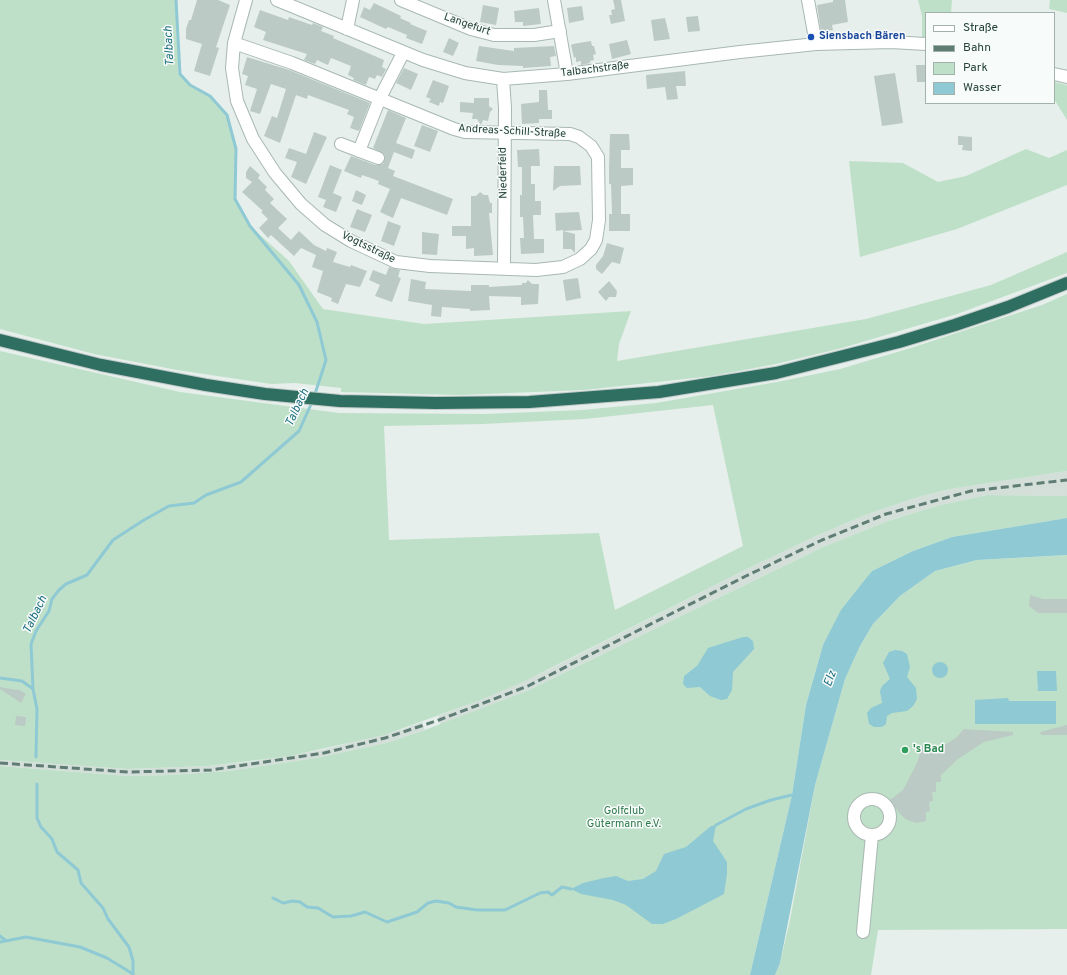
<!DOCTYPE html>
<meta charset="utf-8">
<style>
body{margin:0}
#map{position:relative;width:1067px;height:975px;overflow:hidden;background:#e6efeb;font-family:Overpass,sans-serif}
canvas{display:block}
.legend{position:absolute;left:925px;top:12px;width:130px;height:92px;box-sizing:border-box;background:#f7fbf9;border:1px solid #a3b1ad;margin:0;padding:5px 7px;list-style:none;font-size:12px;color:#24423a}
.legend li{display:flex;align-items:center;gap:8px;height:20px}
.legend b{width:20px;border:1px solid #a3b1ad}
</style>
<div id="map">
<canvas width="1067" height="975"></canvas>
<ul class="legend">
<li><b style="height:5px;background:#fff"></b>Straße</li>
<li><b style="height:5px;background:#5f7d75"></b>Bahn</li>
<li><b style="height:11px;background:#bfe0c8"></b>Park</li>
<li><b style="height:11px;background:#8ec9d4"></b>Wasser</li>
</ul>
</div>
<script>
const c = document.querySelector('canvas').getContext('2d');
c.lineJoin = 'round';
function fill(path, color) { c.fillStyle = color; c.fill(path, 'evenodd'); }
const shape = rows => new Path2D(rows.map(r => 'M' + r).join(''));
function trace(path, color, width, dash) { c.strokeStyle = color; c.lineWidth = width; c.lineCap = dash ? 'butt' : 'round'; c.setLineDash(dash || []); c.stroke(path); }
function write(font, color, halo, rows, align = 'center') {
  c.font = font + ' Overpass,sans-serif'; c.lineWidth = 3; c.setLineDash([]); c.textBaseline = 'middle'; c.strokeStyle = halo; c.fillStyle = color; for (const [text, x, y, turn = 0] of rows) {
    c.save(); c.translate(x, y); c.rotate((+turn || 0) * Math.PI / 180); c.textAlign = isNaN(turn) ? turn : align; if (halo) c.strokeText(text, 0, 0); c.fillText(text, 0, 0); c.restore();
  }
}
fill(shape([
 [1067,471,1067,496,987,495,936,506,888,521,823,547,529,690,440,725,438,716,478,701,550,669,745,570,816,536,865,515,918,497,950,489],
 [422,722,425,730,386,743,316,758,229,771,170,775,128,776,0,766,0,760,127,769,208,766,254,761,322,750,403,729]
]), '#d4dfda');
fill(shape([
 [0,0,176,0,180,74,190,85,210,96,227,115,236,149,235,199,250,226,289,261,323,309,424,324,631,311,619,344,617,361,866,319,991,285,1067,252,1067,273,957,314,842,348,776,364,712,376,584,390,459,395,341,392,341,388,295,383,271,384,177,370,94,354,0,329],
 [918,0,952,0,951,13,926,13,926,40,922,40,922,16],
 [1050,0,1067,0,1067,13,1049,9],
 [1054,82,1067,85,1067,120,1054,99],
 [1026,149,1049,158,1067,150,1067,185,957,229,860,257,849,161,903,163,938,182,966,176],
 [1067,294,1067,471,950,489,918,497,865,515,816,536,745,570,525,681,478,701,384,735,290,756,208,766,127,769,0,760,0,351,180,392,339,413,485,414,582,410,656,403,777,382,840,369,914,347,1042,305],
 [713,405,743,546,615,610,599,533,389,540,384,426,483,424,585,419],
 [987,495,1067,496,1067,518,952,537,913,551,872,571,823,645,806,705,792,795,750,975,0,975,0,766,128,776,170,775,229,771,316,758,386,743,425,730,529,690,823,547,888,521,936,506],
 [1067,555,1067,929,878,930,871,975,775,975,780,963,790,920,815,785,845,679,860,646,873,624,900,596,935,571,977,560]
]), '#bfe0c8');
fill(shape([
 [1067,518,1067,555,977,560,935,571,900,596,873,624,860,646,845,679,815,785,780,963,775,975,750,975,792,795,806,705,823,645,841,610,872,571,913,551,952,537],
 [743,637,748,637,753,641,754,649,733,672,732,690,727,699,721,700,710,696,700,687,687,688,683,684,684,676,697,666,708,648],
 [895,650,902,651,907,654,910,667,907,677,916,688,917,699,913,706,907,711,892,713,887,716,886,724,882,727,874,727,869,724,867,713,871,708,882,703,880,691,882,686,890,679,883,663,889,652],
 '932 670a8 8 0 1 1 16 0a8 8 0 1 1-16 0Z',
 [1037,671,1056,671,1057,691,1038,691],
 [1008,698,1009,701,1056,701,1056,724,975,724,975,700],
 [716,825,713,841,727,862,727,874,724,894,676,919,663,924,652,924,626,905,613,900,581,894,571,889,583,883,604,878,616,876,628,881,643,879,656,871,664,854,686,847,711,826]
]), '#8ec9d4');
trace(shape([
 [176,0,180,74,190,85,210,96,227,115,236,149,235,199,250,226,299,285,317,322,326,360,314,397],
 [0,678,22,681,33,689],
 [36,757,37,709,33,689,31,644,36,631,49,611,52,599,59,590,66,584,87,575,113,540,144,520,169,506,194,503,206,495,241,482,299,431,312,402],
 [37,784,37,818,41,827,52,839,57,852,78,870,81,883,103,908,108,919,129,947,133,961,133,975],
 [716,825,746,809,771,800,792,795],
 [273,898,283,903,293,901,300,902,307,907,318,908,333,917,351,916,365,912,387,922,417,912,428,903,436,901,449,903,456,907,477,910,505,910,540,893,548,892,552,895,562,887,571,889],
 [0,936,6,941],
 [0,942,26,937,80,947,107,958,133,974]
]), '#8ec9d4', 3);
fill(shape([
 [197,0,218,0,230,5,216,47,219,48,210,76,194,71,202,44,186,39,186,29,189,20,191,20],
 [613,0,621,0,625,21,611,24,609,15,612,15,611,10,615,9],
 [833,0,845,0,848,22,832,25,833,30,821,32,817,5,833,2],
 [374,3,401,16,400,18,411,23,410,24,427,31,422,44,406,38,407,35,388,27,386,29,360,17,364,7,370,10],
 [483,5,499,8,496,25,480,22],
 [582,6,584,20,569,23,567,8],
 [539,8,541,24,523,26,523,22,515,22,514,11],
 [260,10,288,20,289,17,312,25,313,23,323,27,321,31,334,36,333,38,384,60,382,67,386,69,382,77,377,75,375,79,369,77,366,85,353,80,354,78,348,75,351,66,331,58,328,65,317,60,315,64,304,60,307,54,263,40,266,32,254,27],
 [698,16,700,31,688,32,686,17],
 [665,18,670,39,654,41,651,20],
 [449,38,459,43,453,56,443,52],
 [627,40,631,54,612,59,609,44],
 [591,41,592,46,594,46,596,54,593,55,594,60,590,61,590,63,581,65,581,61,576,62,576,57,574,58,571,45,573,44],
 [479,46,514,51,514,48,554,46,556,56,550,57,551,66,523,68,523,66,498,65,476,61],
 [247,57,289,70,370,103,359,131,350,128,354,117,347,114,349,110,308,95,307,99,296,95,280,143,264,136,272,116,277,118,286,89,271,84,260,114,250,111,257,89,245,85,248,76,242,74],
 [916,65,926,65,926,82,917,82],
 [404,68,418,74,411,90,396,83],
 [685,71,686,86,676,86,678,99,667,100,665,87,647,89,646,75],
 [895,73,903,123,882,126,874,76],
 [433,80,449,86,443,103,440,102,439,106,429,102,431,99,426,97],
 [539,90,547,90,548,110,552,110,552,119,539,119,539,123,522,124,521,104,539,102],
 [474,98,489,98,489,106,493,109,490,112,488,121,483,120,481,125,477,119,472,119,473,113,460,112,460,102,474,103],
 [388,110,406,118,396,143,415,150,412,159,394,152,388,168,395,171,393,176,453,199,447,215,401,198,393,218,380,212,390,189,378,184,379,181,362,175,361,178,344,171,351,156,375,165,383,164,385,157,384,154,373,148],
 [422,125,438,131,430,152,414,146],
 [314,132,327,137,306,184,291,177,297,162,285,158,289,148,306,154],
 [610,134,629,134,630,150,621,150,621,168,633,168,633,185,621,186,621,214,630,214,630,231,609,231,609,214,612,214,611,184,609,184,609,169],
 [958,136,972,137,972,151,962,150,963,145,958,145],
 [539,149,540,166,531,166,531,184,535,184,535,201,541,201,541,215,533,215,534,239,544,239,544,253,521,254,520,238,524,238,523,217,520,217,520,195,522,195,522,167,518,167,517,150],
 [330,165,342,170,333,193,342,197,336,212,323,207,326,200,318,197],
 [250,166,260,175,258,178,267,187,265,190,274,199,270,203,287,219,278,228,291,240,299,231,314,245,326,251,327,248,337,252,333,262,350,267,351,265,367,271,360,287,346,284,338,304,331,301,332,298,317,292,323,271,312,267,316,255,301,248,294,256,271,235,268,238,259,228,268,219,261,212,263,211,242,192,252,182,246,178,246,172],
 [554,166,580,166,581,185,560,186,553,191],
 [356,190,366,195,362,205,352,201],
 [480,192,484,195,488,195,490,203,492,203,492,213,489,213,493,255,474,256,474,248,466,249,466,236,452,236,452,226,471,226,471,196,476,196],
 [357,209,372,215,365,232,350,227],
 [579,212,582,230,563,231,575,234,575,253,571,249,563,249,563,230,556,231,555,213],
 [388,221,401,226,394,246,381,241],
 [422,232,439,234,437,255,422,254],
 [607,243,624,248,620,264,612,262,602,274,596,269,596,265,603,256],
 [389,267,400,270,398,277,401,278,392,302,375,296,380,285,369,280,373,270,386,275],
 [578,278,581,298,566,301,563,280],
 [411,279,426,282,425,289,471,291,471,285,489,285,489,287,522,285,522,283,526,283,528,280,532,284,539,284,538,304,521,305,521,297,489,296,490,310,470,311,470,309,442,307,441,317,431,316,432,305,408,301],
 [609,281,617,291,616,297,609,297,606,301,598,292],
 [1030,595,1043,599,1067,599,1067,613,1038,613,1029,606],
 [0,687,17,690,18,689,26,694,21,703,0,689],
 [16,716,26,717,25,726,15,725],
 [1067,725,1067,735,1041,735,1040,732],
 [964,729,1013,732,1013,735,984,742,958,759,941,775,941,782,936,782,936,792,932,792,933,801,929,802,930,811,926,812,926,821,917,823,907,820,900,814,890,800,903,790,917,763,922,746,935,746,946,744,956,738]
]), '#bbcac4');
const minor = shape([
 [277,0,423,60,465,73,503,79,567,74,740,52,816,44,891,42,926,44],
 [401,0,471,29,494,35,534,35,560,31],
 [554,0,567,74],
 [808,0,816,44],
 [347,29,353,0],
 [234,43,292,63,454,129,465,132,570,134,579,137,591,146,598,157,599,220,596,240,591,249,580,259,563,267,536,270,430,266,396,262,351,241,325,225,301,204,275,173,253,139,237,101,232,68,234,43,246,0],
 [1054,74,1067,77],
 [503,79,505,108,504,268],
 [341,144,378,158],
 [359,151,380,98,403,53],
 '854 817a18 18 0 1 1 36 0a18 18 0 1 1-36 0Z',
 [863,932,872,835]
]);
const highway = shape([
 [0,340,101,365,206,385,265,394,340,401,436,403,529,402,659,392,776,373,899,342,955,325,1008,307,1067,283]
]);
trace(minor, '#a8b8b2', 14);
trace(highway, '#c2cac8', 14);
trace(minor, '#fff', 12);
trace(highway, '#2f6f62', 12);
trace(shape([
 [0,763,128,772,211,770,324,753,385,738,439,720,528,686,746,576,822,540,886,514,971,491,1067,480]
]), '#5f7d75', 3, [8, 4]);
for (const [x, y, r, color] of [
 [811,37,4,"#1a4fb4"],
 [905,750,4,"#2e9e5b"]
]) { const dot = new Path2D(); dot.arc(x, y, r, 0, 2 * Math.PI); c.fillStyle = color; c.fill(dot); trace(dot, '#f7fbf9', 1.5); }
write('11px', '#24423a', '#f7fbf9', [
 ["Langefurt",467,25,19],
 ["Talbachstraße",595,70,-7],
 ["Andreas-Schill-Straße",512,132,3],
 ["Niederfeld",504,173,-91],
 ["Vogtsstraße",368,248,26]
]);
write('bold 11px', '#164399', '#f7fbf9', [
 ["Siensbach Bären",819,37]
], 'left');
write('bold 11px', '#27864d', '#f7fbf9', [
 ["'s Bad",913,750]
], 'left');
write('11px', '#2d7a4b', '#f7fbf9', [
 ["Golfclub",624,812],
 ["Gütermann e.V.",624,825]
]);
write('italic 12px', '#1c6f80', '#f7fbf9', [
 ["Talbach",170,46,-93],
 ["Talbach",298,408,-65],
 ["Talbach",36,615,-64],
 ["Elz",831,679,-69]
]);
</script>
